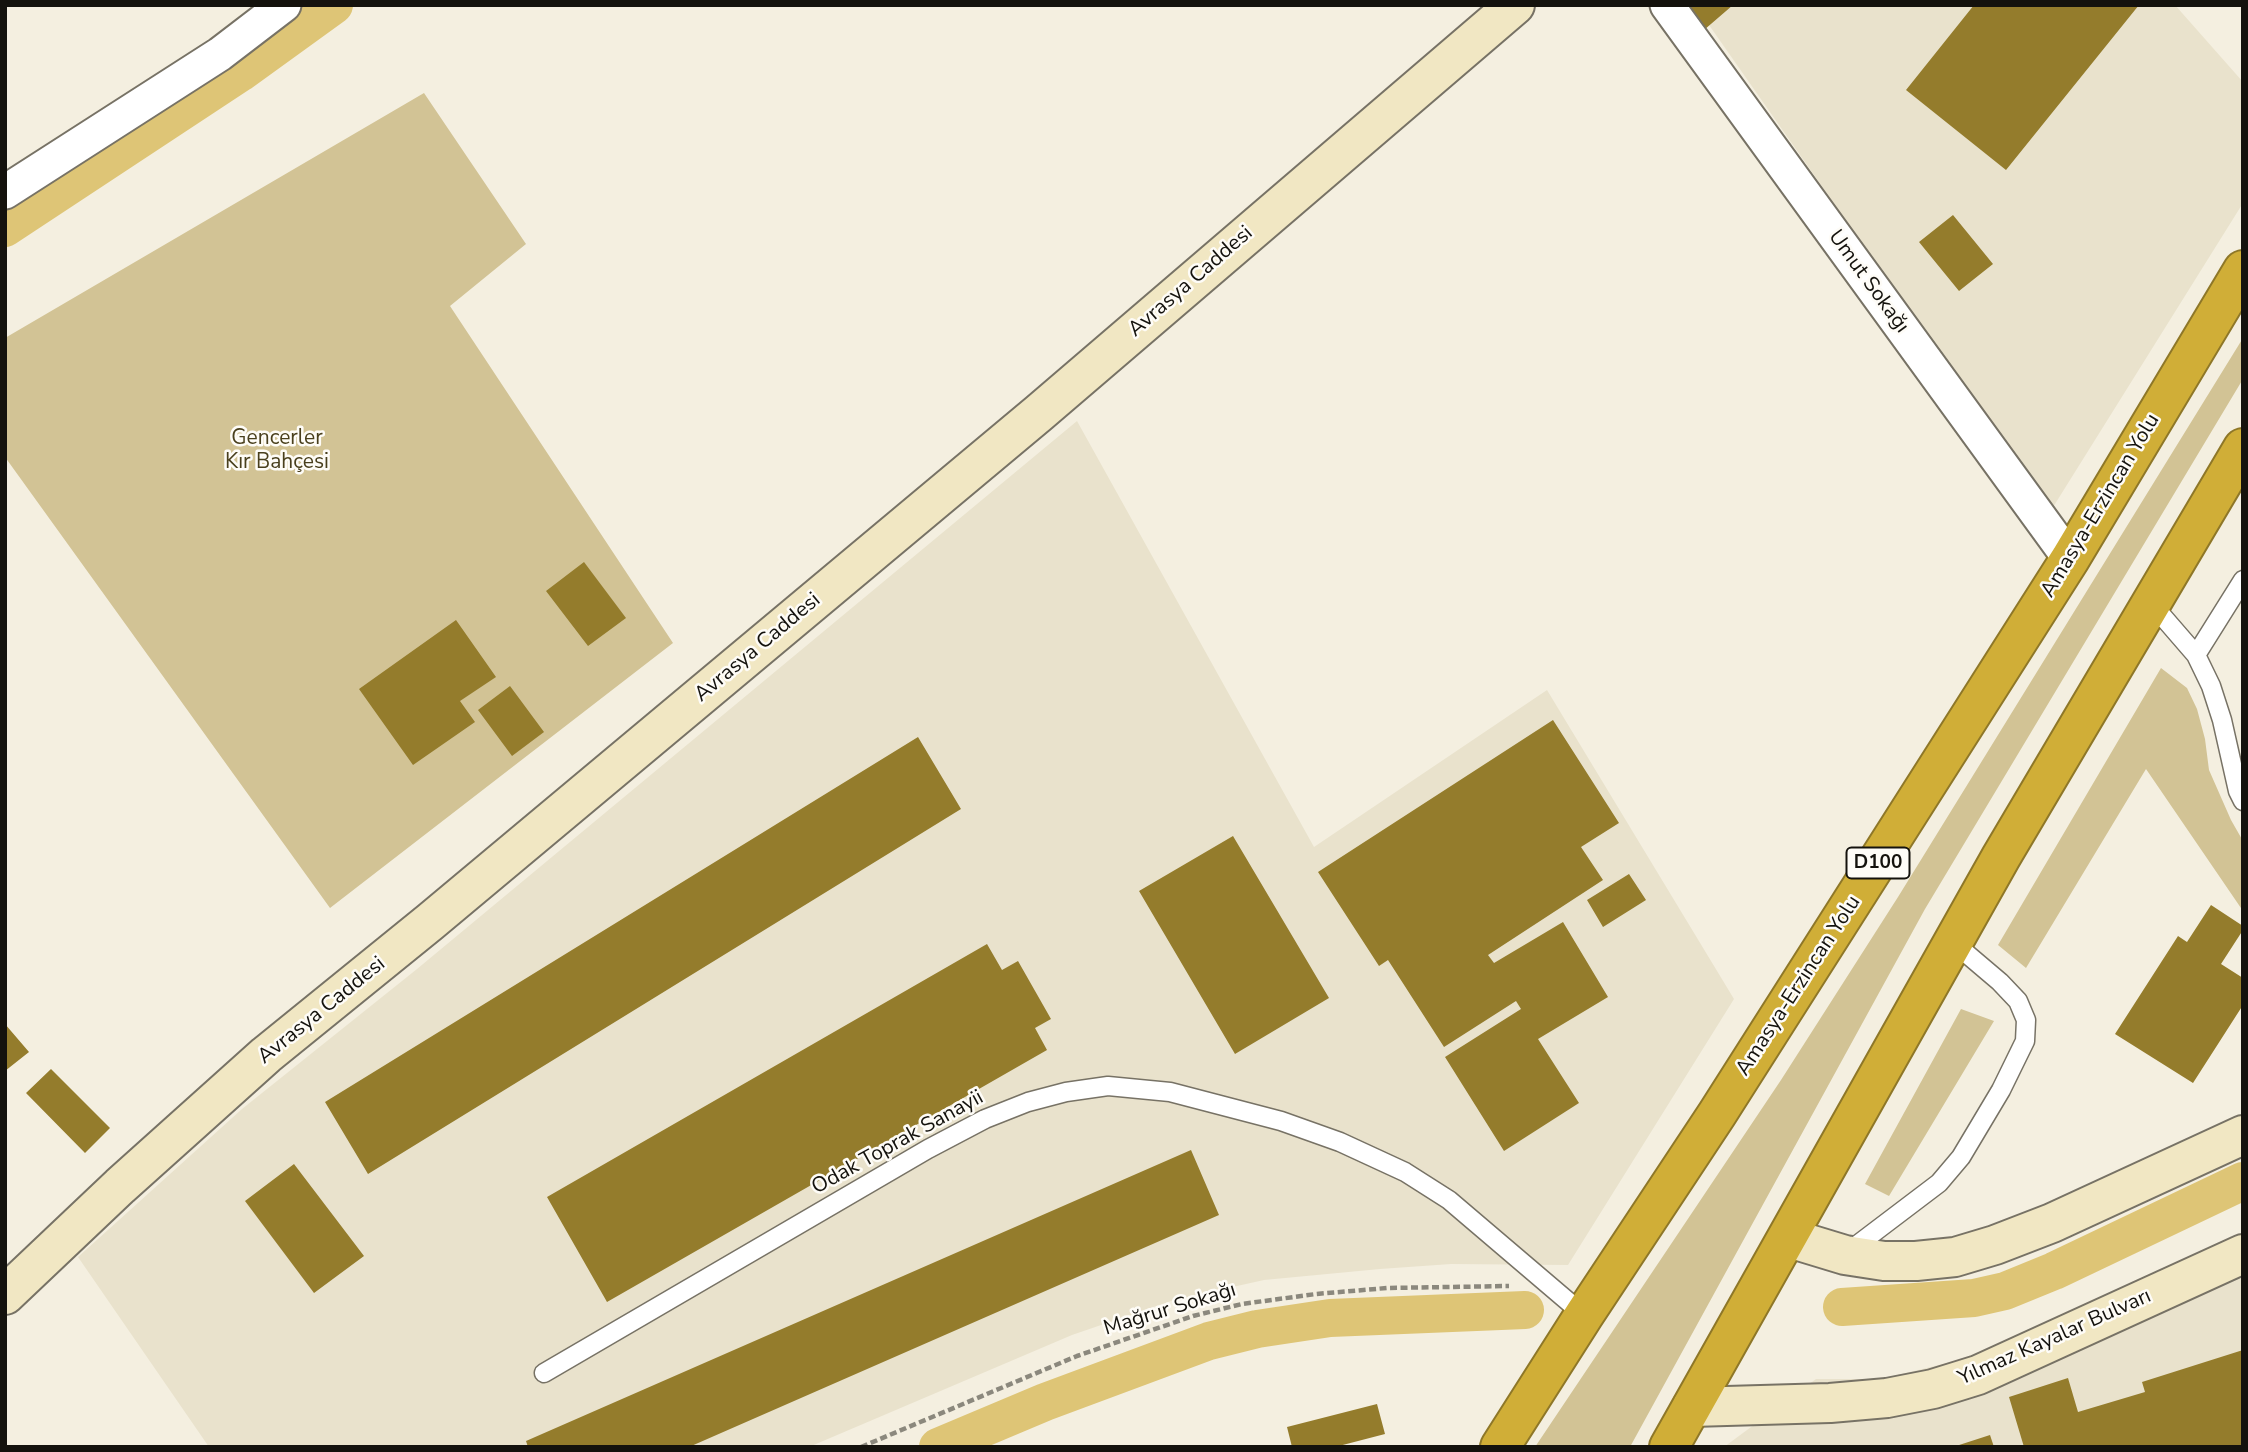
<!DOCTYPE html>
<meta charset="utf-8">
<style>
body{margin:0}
#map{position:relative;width:2248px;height:1452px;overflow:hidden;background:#f4efe0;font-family:"Nunito Sans",sans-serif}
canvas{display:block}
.frame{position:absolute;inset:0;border:7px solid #14120d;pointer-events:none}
</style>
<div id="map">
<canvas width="2248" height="1452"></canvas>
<div class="frame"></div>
</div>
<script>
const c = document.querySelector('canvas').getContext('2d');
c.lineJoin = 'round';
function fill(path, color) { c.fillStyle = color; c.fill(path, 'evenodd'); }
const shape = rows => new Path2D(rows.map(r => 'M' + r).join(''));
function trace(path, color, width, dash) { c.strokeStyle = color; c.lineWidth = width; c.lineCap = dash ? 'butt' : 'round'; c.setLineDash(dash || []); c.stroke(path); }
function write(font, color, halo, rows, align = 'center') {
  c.font = font + ' "Nunito Sans",sans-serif'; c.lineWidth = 5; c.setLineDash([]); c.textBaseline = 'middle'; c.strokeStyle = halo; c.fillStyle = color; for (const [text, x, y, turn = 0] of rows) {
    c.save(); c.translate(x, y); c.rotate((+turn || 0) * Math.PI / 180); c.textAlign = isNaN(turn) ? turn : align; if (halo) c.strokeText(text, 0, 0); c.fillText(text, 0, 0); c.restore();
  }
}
fill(shape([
 [1695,5,2175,5,2243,82,2243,203,2050,512],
 [1077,421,1314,847,1547,690,1734,999,1568,1265,1451,1264,1380,1269,1264,1280,1174,1300,1072,1335,809,1447,209,1447,78,1257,242,1109,417,969],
 [2243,1265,2243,1447,1724,1447,1816,1379,1881,1379,1968,1358]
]), '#e9e2cc');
fill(shape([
 [424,93,526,244,450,306,673,643,330,908,5,457,5,338],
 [2243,338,2243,379,1925,909,1630,1447,1535,1447,1781,1080,1898,897],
 [2161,668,2187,688,2197,709,2205,739,2209,770,2231,820,2243,841,2243,911,2146,769,2026,968,1998,945],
 [1961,1009,1994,1021,1889,1196,1865,1184]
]), '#d2c395');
trace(shape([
 [5,228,240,73,334,5],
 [1842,1307,1974,1298,2005,1291,2054,1271,2243,1181],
 [938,1447,1045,1402,1209,1341,1257,1329,1330,1318,1525,1310]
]), '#dec576', 38);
fill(shape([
 [1683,5,1733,5,1704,30],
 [1974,5,2139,5,2006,170,1906,90],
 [1953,215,1993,264,1959,291,1919,242],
 [584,562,626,618,588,646,546,591],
 [456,620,496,677,460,701,475,722,413,765,359,689],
 [510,686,544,732,512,756,478,710],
 [1553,720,1619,823,1581,847,1603,880,1488,955,1494,963,1563,922,1608,997,1538,1039,1579,1103,1504,1151,1445,1057,1521,1009,1516,1001,1444,1047,1388,960,1379,966,1318,872],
 [918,737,961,809,368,1174,325,1102],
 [1233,836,1329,998,1235,1054,1139,891],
 [1629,874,1646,900,1603,927,1587,900],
 [2211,905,2243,926,2243,930,2221,964,2243,978,2243,1005,2193,1083,2115,1034,2178,936,2187,942],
 [987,944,1002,970,1018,961,1051,1019,1035,1028,1047,1050,607,1302,547,1197],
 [5,1024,29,1052,5,1071],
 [51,1069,110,1128,85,1153,26,1093],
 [1191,1150,1219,1215,689,1447,528,1447,526,1441],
 [294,1164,364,1256,314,1293,245,1201],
 [2243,1350,2243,1447,2024,1447,2009,1397,2068,1378,2078,1412,2145,1392,2142,1382],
 [1377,1404,1385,1434,1335,1447,1292,1447,1287,1427],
 [1990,1435,1994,1447,1956,1447,1956,1446]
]), '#947c2c');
const lane = shape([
 [2151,603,2196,655,2211,686,2222,720,2238,791,2243,801],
 [2196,655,2243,580],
 [1848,1252,1939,1183,1961,1157,2001,1090,2025,1041,2026,1020,2018,1001,2000,982,1954,943],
 [544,1373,928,1149,985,1119,1028,1102,1066,1092,1108,1086,1170,1092,1281,1121,1340,1142,1405,1172,1449,1200,1584,1315]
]);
const street = shape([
 [1667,5,2070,559],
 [5,192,220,54,284,5]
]);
const secondary = shape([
 [1789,1238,1845,1255,1884,1261,1916,1261,1955,1257,1995,1245,2052,1223,2243,1135],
 [5,1295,120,1186,266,1055,430,922,1039,413,1515,5],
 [1692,1407,1830,1403,1887,1398,1933,1389,1978,1375,2243,1254]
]);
const highway = shape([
 [1500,1447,1584,1315,1717,1114,2070,559,2243,270],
 [1669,1447,2001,857,2243,448]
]);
trace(lane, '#777265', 21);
trace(street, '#777265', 37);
trace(secondary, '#777265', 42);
trace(highway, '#8e7728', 42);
trace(shape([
 [861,1447,1077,1356,1193,1316,1242,1304,1316,1294,1387,1288,1509,1286]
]), '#8b887d', 4.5, [7, 3.5]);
trace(lane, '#fff', 18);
trace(street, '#fff', 33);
trace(secondary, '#f1e7c3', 38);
trace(highway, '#d0ae37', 38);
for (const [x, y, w] of [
 [1878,863,63]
]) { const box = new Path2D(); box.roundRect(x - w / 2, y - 15.5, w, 31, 5); c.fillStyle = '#fefcf7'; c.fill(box); trace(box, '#14120d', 2); }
write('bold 19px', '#14120d', null, [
 ["D100",1878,863]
]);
write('21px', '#14120d', '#fefcf7', [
 ["Avrasya Caddesi",1191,282,-41],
 ["Umut Sokağı",1868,282,54],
 ["Amasya-Erzincan Yolu",2101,506,-59],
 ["Avrasya Caddesi",758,648,-40],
 ["Amasya-Erzincan Yolu",1799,986,-57],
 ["Avrasya Caddesi",322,1011,-39],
 ["Odak Toprak Sanayii",898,1143,-29],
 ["Mağrur Sokağı",1170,1310,-17],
 ["Yılmaz Kayalar Bulvarı",2055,1338,-24]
]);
write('21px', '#493f1c', '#fefcf7', [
 ["Gencerler",277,439],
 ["Kır Bahçesi",277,463]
]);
</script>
